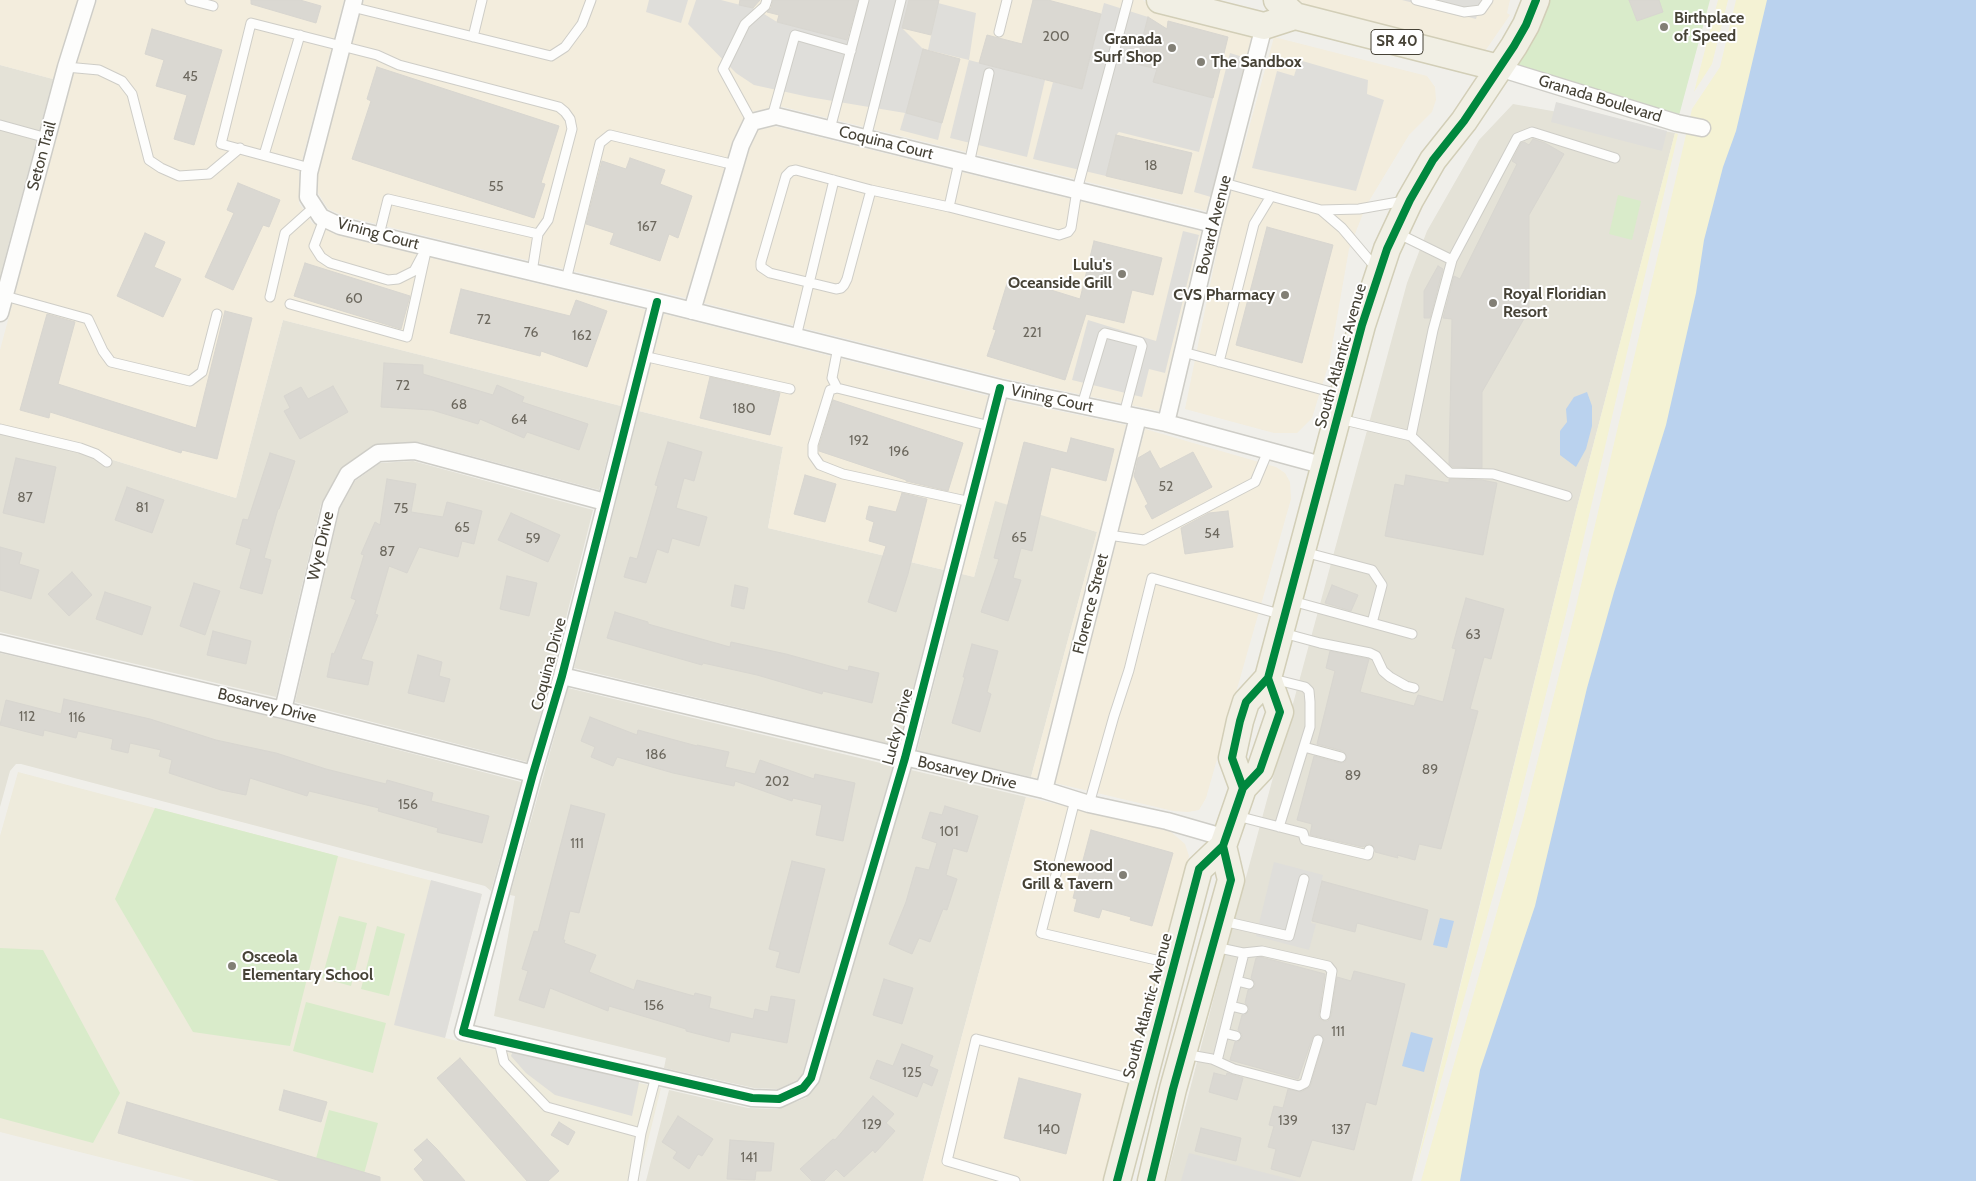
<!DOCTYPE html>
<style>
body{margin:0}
canvas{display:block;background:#f0efea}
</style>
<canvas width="1976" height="1181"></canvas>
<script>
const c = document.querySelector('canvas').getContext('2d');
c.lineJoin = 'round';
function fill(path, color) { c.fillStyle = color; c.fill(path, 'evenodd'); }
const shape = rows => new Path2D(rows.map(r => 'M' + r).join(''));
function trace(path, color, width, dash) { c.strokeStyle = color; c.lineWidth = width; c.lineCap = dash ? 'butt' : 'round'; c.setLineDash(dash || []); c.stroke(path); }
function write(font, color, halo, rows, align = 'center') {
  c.font = font + ' Cabin,sans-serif'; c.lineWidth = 4; c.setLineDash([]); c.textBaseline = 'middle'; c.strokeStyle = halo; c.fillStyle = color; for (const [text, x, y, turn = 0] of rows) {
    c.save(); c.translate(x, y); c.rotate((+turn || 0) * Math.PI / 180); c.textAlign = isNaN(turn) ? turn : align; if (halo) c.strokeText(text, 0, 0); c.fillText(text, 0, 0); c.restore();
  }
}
fill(shape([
 [0,65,53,79,0,276],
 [1513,104,1675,133,1576,511,1412,1181,1166,1181,1226,951,1407,283,1427,231,1479,140],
 [283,320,621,406,599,490,419,442,378,444,373,446,340,470,321,504,276,697,0,632,0,425,236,498],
 [639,411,783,447,768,528,944,570,898,746,574,668],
 [413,461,593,510,552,674,527,762,295,702,340,508,355,481,380,463],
 [995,500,1097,532,1031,777,917,751,962,574,974,577],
 [0,653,272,717,521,782,491,891,485,886,21,764,16,764,10,771,0,807],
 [568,688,893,766,802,1075,797,1080,778,1089,754,1088,664,1068,666,1058,494,1016,515,896,510,895],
 [911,770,1026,797,923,1181,646,1181,669,1090,748,1108,777,1109,806,1098,818,1084]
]), '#e4e2d7');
fill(shape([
 [0,0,78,0,53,79,0,65],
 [97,0,344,0,299,172,299,203,312,223,337,235,646,310,621,406,283,320,236,498,0,425,0,350,75,69],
 [364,0,1143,0,1155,10,1255,35,1206,211,779,106,751,112,744,118,732,142,686,298,430,237,344,216,328,209,318,193,318,174],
 [1298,0,1510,0,1507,13,1510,15,1483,54,1318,12],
 [1274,37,1427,76,1435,87,1436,100,1432,112,1409,135,1366,206,1349,249,1329,363,1312,418,1297,433,1274,433,1185,409,1222,226],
 [774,126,1201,231,1159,411,1003,378,704,303,750,148,758,130],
 [664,314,988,396,944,570,768,528,783,447,639,411],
 [1006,400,1126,425,1037,778,1031,777,1097,532,995,501,974,577,962,574],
 [1145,429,1276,467,1285,473,1290,482,1291,499,1206,798,1199,810,1188,812,1173,811,1055,783],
 [1026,797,1170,831,1185,844,1189,856,1104,1181,923,1181]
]), '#f3eddd');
fill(shape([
 [18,772,482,894,445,1038,661,1088,638,1181,195,1181,0,1132,0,836]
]), '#eeebdc');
fill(shape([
 [1536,0,1710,0,1677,123,1499,68],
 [1618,195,1641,201,1632,240,1609,234],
 [155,808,338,856,290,1046,193,1032,115,899],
 [339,916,367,923,351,986,322,978],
 [377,926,405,934,389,996,361,989],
 [0,948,43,950,120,1093,93,1143,0,1118],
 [306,1002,386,1023,373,1073,293,1051],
 [329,1110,378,1123,362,1181,310,1181]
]), '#d9ebca');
fill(shape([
 [1718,0,1728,0,1712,64,1694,92],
 [1736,0,1842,0,1526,1181,1421,1181,1523,819,1574,615,1692,109,1720,67],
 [1675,133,1678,134,1566,614,1515,818,1413,1180,1576,511]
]), '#f4f2d4');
fill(shape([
 [649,0,688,0,681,23,646,12],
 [696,0,721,0,756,9,777,22,848,40,858,0,909,0,902,28,923,49,906,113,942,123,938,140,900,130,905,113,809,97,754,85,736,73,688,24],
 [1402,0,1481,0,1476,19],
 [938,3,976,13,969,60,1045,80,1027,157,950,138,969,60,928,50],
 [1104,3,1148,17,1136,64,1157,69,1154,82,1213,98,1199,152,1119,132,1116,135,1106,176,1033,159,1053,82,1082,89],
 [1230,53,1246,58,1211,197,1194,192],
 [1299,60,1368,80,1367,94,1384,100,1356,191,1252,168,1277,71,1294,76],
 [1556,102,1667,131,1662,151,1551,122],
 [1183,231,1199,235,1165,373,1149,369,1142,397,1072,380,1088,320,1156,341],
 [1274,862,1323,875,1311,923,1316,924,1309,950,1256,936],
 [431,880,482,894,445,1038,394,1025],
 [514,1047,640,1078,632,1116,555,1095,526,1073,511,1056],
 [1189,1153,1297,1181,1181,1181]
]), '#dfdeda');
fill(shape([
 [1767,0,1976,0,1976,1181,1460,1181,1480,1070,1535,906,1587,688,1614,592,1666,425,1696,293,1704,240,1723,167,1736,131],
 [1587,392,1592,406,1592,426,1586,449,1576,467,1560,455,1560,431,1567,422,1566,409,1574,397],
 [1440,918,1454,921,1447,948,1433,945],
 [1411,1032,1433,1038,1424,1072,1402,1066]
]), '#bad2ee');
const building = shape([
 [251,0,300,0,321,6,316,23,251,4,251,0],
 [740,0,760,0,753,8,739,5,740,0],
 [773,0,858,0,847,40,777,22,779,15,767,12,771,8,773,0],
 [909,0,939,0,931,35,902,28,909,0],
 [1033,0,1048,0,1101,14,1082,89,979,63,987,35,1022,44,1033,0],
 [1629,0,1659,0,1663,12,1637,21,1629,0],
 [1148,17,1167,29,1168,21,1228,37,1213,98,1153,82,1157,69,1136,64,1148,17],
 [152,29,222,50,194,145,174,139,187,95,156,86,164,60,145,54,152,29],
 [923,49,960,59,942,123,906,113,923,49],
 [377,67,559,126,541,183,545,184,534,218,352,159,371,101,367,99,377,67],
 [1116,135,1192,153,1182,194,1106,176,1116,135],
 [1533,139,1545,143,1564,154,1529,215,1529,310,1482,392,1482,468,1453,467,1449,464,1452,319,1443,318,1454,276,1460,279,1517,164,1512,161,1521,143,1524,142,1529,145,1533,139],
 [630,158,665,170,660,184,692,196,678,238,669,234,660,261,610,244,614,233,586,224,602,161,626,169,630,158],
 [238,183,280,200,269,227,263,225,233,290,205,277,234,213,227,210,238,183],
 [1267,227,1333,245,1302,363,1236,345,1267,227],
 [145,233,165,242,154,267,181,279,163,317,117,296,145,233],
 [1094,241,1162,258,1153,295,1132,290,1124,323,1086,314,1065,380,987,356,996,330,993,329,1009,277,1080,299,1094,241],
 [305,263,410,296,401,329,294,296,305,263],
 [1438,266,1443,269,1430,318,1424,318,1424,291,1438,266],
 [461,289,570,316,576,300,607,311,587,367,541,351,540,356,450,333,461,289],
 [225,311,252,318,217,459,182,450,181,453,50,412,49,418,20,410,47,314,75,322,58,384,196,428,225,311],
 [384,363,423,365,423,374,493,395,497,385,524,397,522,402,588,424,579,450,527,432,524,438,480,419,478,424,432,410,381,407,384,363],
 [710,377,780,393,770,435,700,418,710,377],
 [333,386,348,412,300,439,284,411,290,408,284,396,301,387,308,399,333,386],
 [833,400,963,443,948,491,906,481,906,480,819,451,819,446,833,400],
 [1071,438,1114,449,1106,481,1051,467,1032,551,1021,548,1013,578,1021,580,1008,621,981,612,999,559,994,558,1024,442,1067,453,1071,438],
 [668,442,702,452,694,481,684,478,676,508,707,517,699,546,672,538,668,553,657,549,646,583,624,577,630,557,637,559,658,486,655,485,668,442],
 [1150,451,1160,469,1193,452,1212,487,1152,519,1145,506,1148,504,1134,476,1138,458,1150,451],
 [270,453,295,461,279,509,278,509,264,558,271,560,262,594,240,588,251,549,236,544,243,519,248,520,270,453],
 [16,458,56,467,44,523,3,513,16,458],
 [805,475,836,484,825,522,794,514,805,475],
 [1406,475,1449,483,1449,479,1482,480,1497,483,1483,555,1385,536,1395,484,1404,486,1406,475],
 [387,479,416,484,411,512,443,517,447,502,482,511,474,544,462,541,458,557,419,547,407,573,389,566,375,614,378,615,361,659,373,662,368,685,327,677,332,653,334,654,356,600,351,598,364,555,361,554,375,522,380,525,387,479],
 [127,487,164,500,152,533,115,520,127,487],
 [902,493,927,499,908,574,896,612,868,602,886,546,869,541,874,522,866,519,869,506,896,512,902,493],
 [1228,511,1233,547,1185,554,1181,528,1209,513,1228,511],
 [511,513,560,535,548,562,498,540,511,513],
 [0,547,22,553,19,564,39,570,31,599,0,590,0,547],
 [72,572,92,595,69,616,48,594,72,572],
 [507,576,537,583,529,616,500,609,507,576],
 [194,583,220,591,205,635,180,626,194,583],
 [735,585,748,588,744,609,731,606,735,585],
 [1332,585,1358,595,1351,611,1325,603,1332,585],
 [105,592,151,607,142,635,96,619,105,592],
 [1466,598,1504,609,1491,659,1484,657,1470,709,1478,711,1441,849,1419,844,1415,860,1397,855,1398,858,1375,852,1375,848,1371,844,1367,844,1363,847,1310,835,1312,824,1297,820,1314,756,1340,763,1345,762,1347,758,1343,751,1317,744,1335,671,1326,668,1330,651,1369,659,1360,692,1414,706,1418,695,1443,702,1456,649,1452,648,1466,598],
 [615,612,648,622,648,624,730,647,731,642,786,654,848,671,849,666,879,673,872,703,823,691,822,694,757,675,703,663,702,665,607,638,615,612],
 [213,631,251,641,246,664,207,655,213,631],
 [972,644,998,651,987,692,991,694,980,732,952,723,965,677,963,677,972,644],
 [418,655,442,662,439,676,450,679,444,702,408,693,418,655],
 [64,699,150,719,216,740,276,753,326,769,386,784,387,780,433,793,431,801,489,816,482,843,437,832,438,828,378,811,379,808,309,791,307,796,250,778,246,795,221,790,169,773,172,760,159,756,161,750,130,743,128,753,111,749,113,739,78,731,76,738,44,730,43,736,0,725,6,700,61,714,64,699],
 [590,717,637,735,638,730,697,746,697,745,729,752,725,767,755,774,760,760,814,779,815,774,855,783,843,841,816,835,822,805,793,798,792,801,735,781,734,786,673,773,617,757,613,766,591,757,595,747,581,741,590,717],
 [571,805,605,814,579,913,570,911,563,940,565,940,564,943,596,955,589,972,634,990,637,980,694,996,695,993,711,997,709,1008,753,1019,755,1009,768,1012,771,996,795,1000,787,1043,731,1032,729,1042,686,1031,686,1029,609,1006,608,1011,550,988,544,1008,519,1000,528,971,522,969,534,931,538,932,571,805],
 [945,806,978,816,967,852,953,848,946,875,957,879,947,910,943,909,930,942,919,938,912,954,889,944,906,902,916,867,929,870,937,843,922,838,930,812,942,815,945,806],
 [1091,830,1173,853,1152,926,1130,920,1131,917,1102,909,1099,918,1074,911,1077,899,1073,898,1091,830],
 [792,861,825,869,799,973,776,967,780,952,769,949,792,861],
 [1322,881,1428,910,1421,940,1357,923,1355,932,1312,921,1322,881],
 [1261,957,1325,974,1319,1014,1319,1018,1324,1021,1328,1021,1331,1016,1337,977,1351,981,1354,971,1405,984,1376,1105,1366,1102,1354,1150,1312,1140,1300,1177,1271,1169,1276,1149,1268,1147,1274,1126,1269,1125,1274,1106,1283,1108,1288,1089,1301,1092,1310,1087,1324,1039,1319,1034,1313,1036,1298,1079,1230,1060,1235,1042,1238,1042,1242,1038,1242,1034,1238,1030,1242,1015,1245,1015,1249,1011,1249,1007,1245,1003,1248,990,1255,986,1255,982,1251,978,1256,958,1261,957],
 [884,979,913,988,902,1024,873,1015,884,979],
 [902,1044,933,1056,929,1066,938,1070,932,1086,923,1082,917,1097,870,1078,877,1060,893,1066,902,1044],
 [460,1058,559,1171,548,1181,527,1181,437,1078,460,1058],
 [1214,1073,1226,1076,1227,1073,1243,1078,1237,1100,1209,1092,1214,1073],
 [1019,1078,1081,1094,1066,1154,1004,1138,1019,1078],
 [284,1090,327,1102,321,1122,279,1110,284,1090],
 [873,1096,894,1114,886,1123,895,1131,875,1153,873,1150,844,1177,836,1169,824,1181,812,1181,800,1169,833,1139,835,1140,873,1096],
 [127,1102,380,1177,380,1181,281,1181,118,1133,127,1102],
 [678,1116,713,1139,702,1156,698,1154,689,1169,673,1158,677,1152,662,1142,678,1116],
 [559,1122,575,1132,568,1145,551,1135,559,1122],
 [1201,1128,1241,1138,1236,1161,1195,1151,1201,1128],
 [427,1139,437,1149,465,1181,424,1181,414,1169,423,1160,414,1150,427,1139],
 [730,1140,774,1143,771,1171,756,1171,755,1180,727,1179,730,1140]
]);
fill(building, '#dad8d2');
trace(building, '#d8d6d0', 1);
const lane = shape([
 [190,0,213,6],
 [1416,0,1464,12,1481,10,1488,0],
 [352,7,551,56,565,47,582,24,591,0],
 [999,32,1007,0],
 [473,37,482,0],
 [66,67,99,70,122,81,132,94,149,160,161,168,179,176,209,174,240,148],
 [772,117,795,35,851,51],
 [752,122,723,69,745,24,765,6,767,0],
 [0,125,47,138],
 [830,129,864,0],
 [866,138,901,0],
 [264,155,300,35],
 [969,164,989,73],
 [310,168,221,144,251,23,377,55,399,65,559,107,565,112,570,119,572,129,548,220,538,234,532,272],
 [1224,183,1321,210],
 [871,190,847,279,844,285,841,288,836,289,770,273,761,267,761,262,786,176,791,171,796,170,871,190,949,207,959,162],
 [949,207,1059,235,1068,232,1071,228,1077,190,1128,0],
 [324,219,314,246,321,257,330,263,388,280,398,279,414,271,422,256],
 [1397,233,1452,260,1517,138,1532,132,1615,158],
 [379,235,388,199,538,234],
 [1376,268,1342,228,1321,210,1359,209,1404,201],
 [566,280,600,143,610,135,735,165],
 [5,296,88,319,103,351,111,362,190,381,202,372,217,314],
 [270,297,285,233,314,207],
 [290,304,407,337,427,247],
 [796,337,834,180],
 [838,347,832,378,837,388,990,426],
 [1183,352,1342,395],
 [643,356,790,389],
 [1219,362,1254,224,1271,196],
 [837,388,830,390,813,445,813,455,820,465,843,474,971,502],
 [1082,405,1103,335,1105,333,1140,342,1142,346,1124,414],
 [1340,419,1411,436,1450,473,1493,474,1567,496],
 [0,429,80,448,96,454,107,462],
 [1411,436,1433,330,1452,260],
 [1108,535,1144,540,1255,482,1268,451],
 [1304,552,1372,570,1382,585,1372,623],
 [1292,601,1412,634],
 [1283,633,1320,643,1370,653,1376,656,1383,671,1390,677,1406,686,1414,688],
 [1273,679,1305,687,1309,691,1310,702,1310,727,1279,827],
 [1304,747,1341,757],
 [1075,800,1041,933,1173,964],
 [1089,804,1114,716,1129,670,1152,578,1283,615],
 [1237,816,1303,833,1305,840,1368,855,1369,850],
 [1223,921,1289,936,1304,879],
 [1215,947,1243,953,1262,951,1328,966,1332,971,1325,1015],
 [1237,981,1249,984],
 [1231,1006,1243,1009],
 [1224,1033,1236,1036],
 [499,1041,504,1062,547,1107,641,1133,656,1076],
 [1184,1054,1212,1059,1234,1069,1299,1086,1305,1083,1318,1040],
 [1217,1061,1244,953],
 [633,1181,641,1133],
 [1015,1181,947,1161,976,1039,1140,1081]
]);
const street = shape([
 [354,0,309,173,308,197,321,217,340,226,427,247,657,302,1000,388,1166,423,1325,466],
 [1499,68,1677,123,1702,128],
 [657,302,562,676,533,774,463,1032,752,1098,779,1099,803,1088,811,1078,905,758,1000,388],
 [692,311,741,145,752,122,776,116,1213,224],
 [0,313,66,67,87,0],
 [1166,423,1213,224,1264,26],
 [0,643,283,710,533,774],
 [562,676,1044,790,1089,804,1167,821,1226,838],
 [283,710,331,505,348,474,378,453,415,451,605,502],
 [1044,790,1138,417]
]);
const primary = shape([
 [1160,0,1264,26,1295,16],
 [1277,0,1295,16,1499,68],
 [1243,788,1232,758,1240,721,1246,702,1268,678,1362,325,1387,249,1410,200,1433,160,1464,121,1514,46,1526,25,1536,0],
 [1117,1181,1199,869,1223,846,1243,788,1260,770,1280,712,1268,678],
 [1151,1181,1173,1089,1231,880,1223,846]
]);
trace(lane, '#cecdc7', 11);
trace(street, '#cecdc7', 19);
trace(primary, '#d2ceb7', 29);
trace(lane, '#fdfdfc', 9);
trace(street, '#fdfdfc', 16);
trace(primary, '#f1efe4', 26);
trace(shape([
 [657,302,562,676,533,774,463,1032,752,1098,779,1099,803,1088,811,1078,905,758,1000,388],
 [1243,788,1232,758,1240,721,1246,702,1268,678,1362,325,1387,249,1410,200,1433,160,1464,121,1514,46,1526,25,1536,0],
 [1117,1181,1199,869,1223,846,1243,788,1260,770,1280,712,1268,678],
 [1151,1181,1173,1089,1231,880,1223,846]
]), '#00873e', 8);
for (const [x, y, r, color] of [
 [1664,27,5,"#827f75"],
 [1172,48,5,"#827f75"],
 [1201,62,5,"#827f75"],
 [1122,274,5,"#827f75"],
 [1285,295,5,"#827f75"],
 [1493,303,5,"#827f75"],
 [1123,875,5,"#827f75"],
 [232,966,5,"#827f75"]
]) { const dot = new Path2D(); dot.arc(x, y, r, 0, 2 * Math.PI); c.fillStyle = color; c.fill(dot); trace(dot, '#fff', 2); }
write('14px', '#6c685e', null, [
 ["200",1056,37],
 ["45",190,77],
 ["18",1151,166],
 ["55",496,187],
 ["167",647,227],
 ["60",354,299],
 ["72",484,320],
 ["76",531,333],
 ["221",1032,333],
 ["162",582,336],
 ["72",403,386],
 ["68",459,405],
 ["180",744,409],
 ["64",519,420],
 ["192",859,441],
 ["196",899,452],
 ["52",1166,487],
 ["87",25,498],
 ["81",142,508],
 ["75",401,509],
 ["65",462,528],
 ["54",1212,534],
 ["65",1019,538],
 ["59",533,539],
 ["87",387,552],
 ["63",1473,635],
 ["112",27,717],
 ["116",77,718],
 ["186",656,755],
 ["89",1430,770],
 ["89",1353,776],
 ["202",777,782],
 ["156",408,805],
 ["101",949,832],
 ["111",577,844],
 ["156",654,1006],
 ["111",1338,1032],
 ["125",912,1073],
 ["139",1288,1121],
 ["129",872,1125],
 ["140",1049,1130],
 ["137",1341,1130],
 ["141",749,1158]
]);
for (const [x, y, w] of [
 [1397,42,52]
]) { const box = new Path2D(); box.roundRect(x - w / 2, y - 12.5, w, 25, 4); c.fillStyle = '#fff'; c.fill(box); trace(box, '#464236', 1); }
write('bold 15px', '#464236', null, [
 ["SR 40",1397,42]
]);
write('bold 16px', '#464236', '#fff', [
 ["Birthplace",1674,18],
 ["of Speed",1674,36],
 ["Granada",1162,39,"right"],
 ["Surf Shop",1162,57,"right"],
 ["The Sandbox",1211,62],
 ["Lulu's",1112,265,"right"],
 ["Oceanside Grill",1112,283,"right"],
 ["Royal Floridian",1503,294],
 ["Resort",1503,312],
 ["CVS Pharmacy",1275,295,"right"],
 ["Stonewood",1113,866,"right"],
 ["Grill & Tavern",1113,884,"right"],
 ["Osceola",242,957],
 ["Elementary School",242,975]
], 'left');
write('16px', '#464236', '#fff', [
 ["Granada Boulevard",1600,99,17],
 ["Coquina Court",886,143,14],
 ["Seton Trail",42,156,-75],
 ["Bovard Avenue",1214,225,-76],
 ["Vining Court",378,234,15],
 ["South Atlantic Avenue",1341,356,-74],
 ["Vining Court",1052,399,12],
 ["Wye Drive",321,546,-77],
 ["Florence Street",1091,604,-76],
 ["Coquina Drive",549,664,-75],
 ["Bosarvey Drive",267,706,14],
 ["Lucky Drive",898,727,-75],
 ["Bosarvey Drive",967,773,13],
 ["South Atlantic Avenue",1148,1006,-75]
]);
</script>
